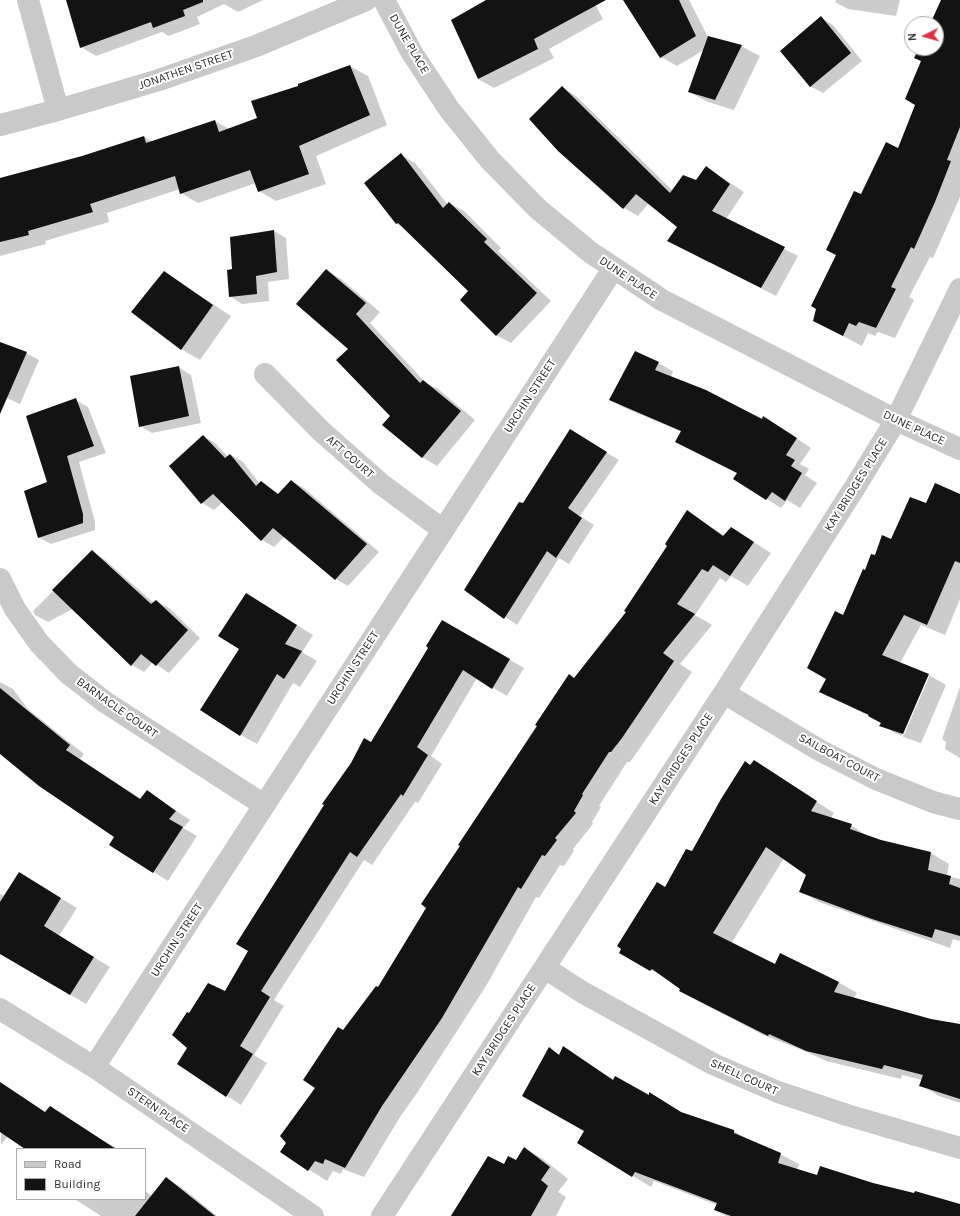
<!DOCTYPE html>
<style>
body{margin:0}
#map{position:relative;width:960px;height:1216px;overflow:hidden;background:#fff;font-family:Karla,sans-serif}
canvas{display:block}
.legend{position:absolute;left:16px;top:1148px;width:130px;height:52px;box-sizing:border-box;background:#fff;border:1px solid #ababab;margin:0;padding:5px 7px;list-style:none;font-size:12px;color:#2c2c2c}
.legend li{display:flex;align-items:center;gap:8px;height:20px}
.legend b{width:20px;border:1px solid #ababab}
.north{position:absolute;left:904px;top:16px;width:40px;height:40px;box-sizing:border-box;background:#fff;border:1px solid #ababab;border-radius:50%;rotate:265deg;font-size:11px;font-weight:700;line-height:16px;text-align:center;color:#2c2c2c}
.north::after{content:'';display:block;margin:auto;width:14px;height:18px;background:#db3544;clip-path:polygon(50% 0,100% 100%,50% 72%,0 100%)}
</style>
<div id="map">
<canvas width="960" height="1216"></canvas>
<ul class="legend">
<li><b style="height:5px;background:#c9c9c9"></b>Road</li>
<li><b style="height:11px;background:#131313"></b>Building</li>
</ul>
<div class="north">N</div>
</div>
<script>
const c = document.querySelector('canvas').getContext('2d');
c.lineJoin = 'round';
function fill(path, color) { c.fillStyle = color; c.fill(path, 'evenodd'); }
const shape = rows => new Path2D(rows.map(r => 'M' + r).join(''));
function trace(path, color, width, dash) { c.strokeStyle = color; c.lineWidth = width; c.lineCap = dash ? 'butt' : 'round'; c.setLineDash(dash || []); c.stroke(path); }
function write(font, color, halo, rows, align = 'center') {
  c.font = font + ' Karla,sans-serif'; c.lineWidth = 4; c.setLineDash([]); c.textBaseline = 'middle'; c.strokeStyle = halo; c.fillStyle = color; for (const [text, x, y, turn = 0] of rows) {
    c.save(); c.translate(x, y); c.rotate((+turn || 0) * Math.PI / 180); c.textAlign = isNaN(turn) ? turn : align; if (halo) c.strokeText(text, 0, 0); c.fillText(text, 0, 0); c.restore();
  }
}
fill(shape([
 [80,0,263,0,238,12,224,4,197,17,200,24,169,36,162,32,96,56,81,47],
 [488,0,593,0,603,19,549,49,554,58,494,88,478,79],
 [629,0,689,0,708,37,741,46,760,56,734,110,708,102,689,92,704,50,677,66,661,57],
 [836,0,900,0,896,16,848,9,835,2],
 [944,0,960,0,960,197,933,258,930,257,909,297,914,300,895,338,878,332,875,336,868,333,862,346,814,321,861,195,899,149,916,104,922,61,916,58,920,48,936,48,936,24,931,24],
 [821,18,833,25,862,61,823,93,810,86],
 [350,66,368,76,387,125,316,156,326,184,276,201,259,191,256,183,198,203,181,193,180,189,107,213,109,222,45,241,46,244,0,256,0,178,82,157,144,137,153,142,215,121,229,129,258,119,300,87],
 [562,87,576,96,673,191,696,182,706,167,744,192,726,219,798,256,776,296,710,262,709,263,669,240,679,226,649,203,638,216,624,208],
 [401,155,415,163,448,205,449,203,464,211,501,248,498,251,551,301,511,343,496,335,469,291,404,227,397,224,365,184],
 [274,231,286,238,289,279,268,282,269,301,242,304,230,296,233,270,231,237],
 [326,270,341,279,380,312,370,323,426,383,438,389,475,420,437,466,422,457,392,416,350,349],
 [164,272,231,316,200,360,181,349],
 [0,343,26,353,39,360,20,404,0,395],
 [658,363,673,371,671,377,778,426,811,448,800,464,809,469,805,475,817,483,800,508,787,500,781,508,735,479,738,473,682,432,625,408,610,400],
 [178,367,191,375,201,423,152,433,140,426],
 [76,400,88,407,106,453,79,462,95,522,95,530,51,544,38,537,48,483],
 [570,431,619,460,580,516,594,525,569,564,559,558,517,625,465,589,524,505],
 [203,436,215,443,228,457,231,455,243,462,260,484,279,494,291,481,304,488,379,552,348,586,336,579,285,536,274,547,262,540,223,502,214,510,202,503,170,466],
 [960,495,960,599,945,635,921,625,900,663,929,675,946,685,921,743,903,737,930,675,928,675,901,736,881,725,882,723,873,718,821,692,827,679,843,617,875,556,926,504],
 [687,512,725,536,731,528,771,553,748,586,731,576,726,582,720,578,695,615,712,625,680,664,692,672,640,748,630,762,627,762,599,806,601,807,592,822,593,824,573,849,574,851,564,866,560,865,539,898,536,897,486,986,417,1093,400,1117,364,1177,343,1169,341,1174,333,1171,327,1181,281,1152,344,1031,379,988,428,908,422,904,569,675,575,679,627,612,669,546],
 [92,552,104,559,154,603,156,601,169,608,200,638,169,673,153,662,144,672,132,665,74,611,78,606,48,622,35,615,33,611],
 [263,604,313,635,302,652,317,661,300,687,293,683,257,744,241,735,241,649],
 [443,622,524,668,507,696,477,678,431,756,442,764,418,803,415,802,372,865,364,860,274,1000,284,1006,254,1055,267,1063,241,1105,178,1064,188,1048,189,1015,226,993,371,743,430,647],
 [0,682,13,689,28,709,84,754,80,759,141,799,147,791,190,820,183,828,197,836,168,881,110,844,115,837,0,752],
 [960,687,960,758,945,749,946,742,942,739],
 [754,761,834,813,831,818,851,825,869,837,880,841,931,853,949,864,947,876,960,879,960,941,953,939,950,948,819,902,800,891,807,874,784,858,731,944,776,965,838,982,857,993,854,998,931,1020,960,1025,960,1103,939,1096,921,1085,922,1080,902,1075,901,1079,826,1061,807,1052,763,1035,698,1001,680,991,682,988,670,980,620,953,692,853],
 [35,883,77,908,59,936,110,967,86,1004,0,953,0,894,5,896],
 [549,1048,560,1055,563,1048,614,1080,650,1096,650,1093,684,1114,734,1131,751,1141,780,1154,799,1164,797,1170,818,1176,872,1184,960,1205,960,1216,726,1216,715,1210,717,1205,654,1181,651,1187,633,1176,585,1131],
 [0,1082,46,1113,119,1149,27,1149,8,1136,1,1145],
 [525,1148,543,1159,568,1179,558,1192,566,1197,556,1216,450,1216,489,1157,504,1166,516,1161],
 [167,1179,181,1187,217,1216,101,1216,76,1200,145,1199,145,1191,152,1196]
]), '#0003');
fill(shape([
 [66,0,203,0,203,2,183,10,185,16,153,28,151,22,80,48],
 [486,0,606,0,534,39,538,49,478,79,451,20],
 [623,0,679,0,696,36,660,58],
 [941,0,960,0,960,127,947,160,951,161,935,202,914,249,911,247,891,287,896,289,876,328,859,322,856,326,849,323,843,336,813,321,816,309,811,306,836,255,826,250,854,191,861,194,886,142,898,148,915,105,905,99,921,61,914,58,919,48,936,48,936,24,930,24],
 [821,16,851,53,810,87,780,51],
 [708,36,742,45,715,100,688,92],
 [350,65,370,115,299,146,309,174,258,192,250,170,180,194,175,176,90,204,93,212,28,231,29,235,0,242,0,178,82,156,144,136,146,143,215,120,219,132,257,118,251,101,298,86,298,84],
 [562,86,670,193,683,175,696,180,706,166,730,184,712,211,785,247,761,288,667,241,677,227,636,194,623,209,558,151,529,119],
 [401,153,443,208,449,202,487,239,484,242,537,293,496,336,460,300,468,291,398,223,396,224,364,183],
 [274,230,277,272,256,276,257,294,229,297,227,270,232,269,230,237],
 [326,269,366,303,356,314,420,383,423,380,461,411,422,458,382,425,390,416,336,360,348,349,296,304],
 [164,271,213,305,181,350,131,312],
 [0,342,27,352,0,414],
 [635,351,659,362,655,370,706,390,762,419,763,416,797,438,786,455,795,460,791,466,802,473,785,501,772,492,766,500,733,479,737,473,675,442,681,431,609,400],
 [179,366,189,416,139,427,130,376],
 [76,398,94,446,67,456,83,514,83,523,38,538,24,491,47,482,26,416],
 [570,429,607,452,568,508,582,518,556,558,547,551,504,619,464,590,519,502,523,503],
 [203,435,225,458,230,454,256,486,261,481,278,494,291,480,367,544,335,580,273,528,261,541,213,494,201,504,169,466],
 [935,483,960,494,960,563,955,561,927,625,904,615,882,655,929,674,903,734,879,726,881,723,868,716,869,715,819,692,826,679,807,668,835,611,843,615,863,569,865,570,871,554,875,555,882,535,891,539,910,497,926,503],
 [687,510,723,536,731,527,754,542,730,576,713,565,708,572,702,569,677,604,695,614,663,653,674,661,622,738,611,752,609,752,582,794,583,795,574,811,576,813,555,838,557,840,545,856,542,855,521,889,518,887,442,1018,382,1106,345,1168,325,1159,323,1164,315,1161,308,1171,280,1152,286,1143,280,1136,315,1088,303,1080,338,1027,343,1030,376,986,378,987,426,908,421,904,460,846,458,845,537,726,535,725,569,674,574,678,626,612,624,611,667,546,665,544],
 [92,550,151,604,156,600,188,630,156,666,141,654,131,666,52,590],
 [246,593,297,625,285,644,302,651,284,679,277,674,240,736,200,710,239,649,218,636],
 [442,620,510,659,492,689,463,670,417,747,428,755,403,796,401,794,357,857,350,852,261,991,270,997,240,1046,253,1054,226,1097,177,1064,187,1048,172,1035,187,1012,189,1013,208,983,225,991,248,951,236,944,324,805,322,804,351,763,364,738,371,742,428,648,426,646],
 [0,688,70,745,66,750,140,799,147,790,176,811,169,819,183,827,153,873,109,845,114,837,39,786,0,754],
 [754,760,817,801,811,811,852,824,850,829,881,840,931,852,928,870,951,876,949,884,960,888,960,936,935,929,932,938,872,919,799,892,806,875,766,847,713,933,775,964,780,953,839,982,834,992,931,1019,960,1024,960,1099,919,1086,923,1075,884,1065,882,1069,806,1051,769,1034,768,1036,679,991,680,989,652,969,650,971,619,953,621,949,617,946,657,882,665,887,686,849,692,851,721,799,745,761,750,765],
 [19,872,61,898,44,926,94,957,70,995,0,954,0,902],
 [563,1046,613,1080,615,1076,649,1095,649,1092,681,1112,734,1130,734,1133,781,1153,778,1163,817,1175,820,1166,873,1183,914,1193,915,1191,960,1204,960,1216,731,1216,714,1210,717,1203,635,1172,632,1177,577,1143,584,1131,522,1096,549,1047,559,1055],
 [0,1082,45,1112,50,1106,116,1149,25,1149,0,1132],
 [524,1147,550,1167,541,1180,548,1186,531,1216,451,1216,488,1156,504,1164,508,1156,516,1160],
 [166,1177,215,1216,135,1216]
]), '#131313');
trace(shape([
 [28,0,58,110],
 [384,0,412,53,449,109,490,160,538,209,590,252,662,300,896,420,960,449],
 [0,125,58,110,159,80,256,46,366,0],
 [265,374,321,431,381,484,443,530],
 [0,579,15,609,39,643,69,674,105,702,264,805],
 [724,693,821,751,876,779,933,802,960,809],
 [545,968,582,992,713,1064,778,1092,847,1115,960,1148],
 [0,1009,94,1067,313,1216],
 [94,1067,613,269],
 [382,1216,724,693,855,487,896,420,960,289]
]), '#c9c9c9', 22);
write('12px', '#2c2c2c', '#fff', [
 ["DUNE PLACE",409,44,60],
 ["JONATHEN STREET",186,70,-19],
 ["DUNE PLACE",628,278,34],
 ["URCHIN STREET",530,396,-57],
 ["DUNE PLACE",914,428,25],
 ["AFT COURT",350,457,41],
 ["KAY BRIDGES PLACE",856,485,-58],
 ["URCHIN STREET",353,668,-57],
 ["BARNACLE COURT",117,708,35],
 ["SAILBOAT COURT",839,758,28],
 ["KAY BRIDGES PLACE",681,759,-57],
 ["URCHIN STREET",177,940,-57],
 ["KAY BRIDGES PLACE",504,1030,-57],
 ["SHELL COURT",744,1077,24],
 ["STERN PLACE",158,1110,34]
]);
</script>
